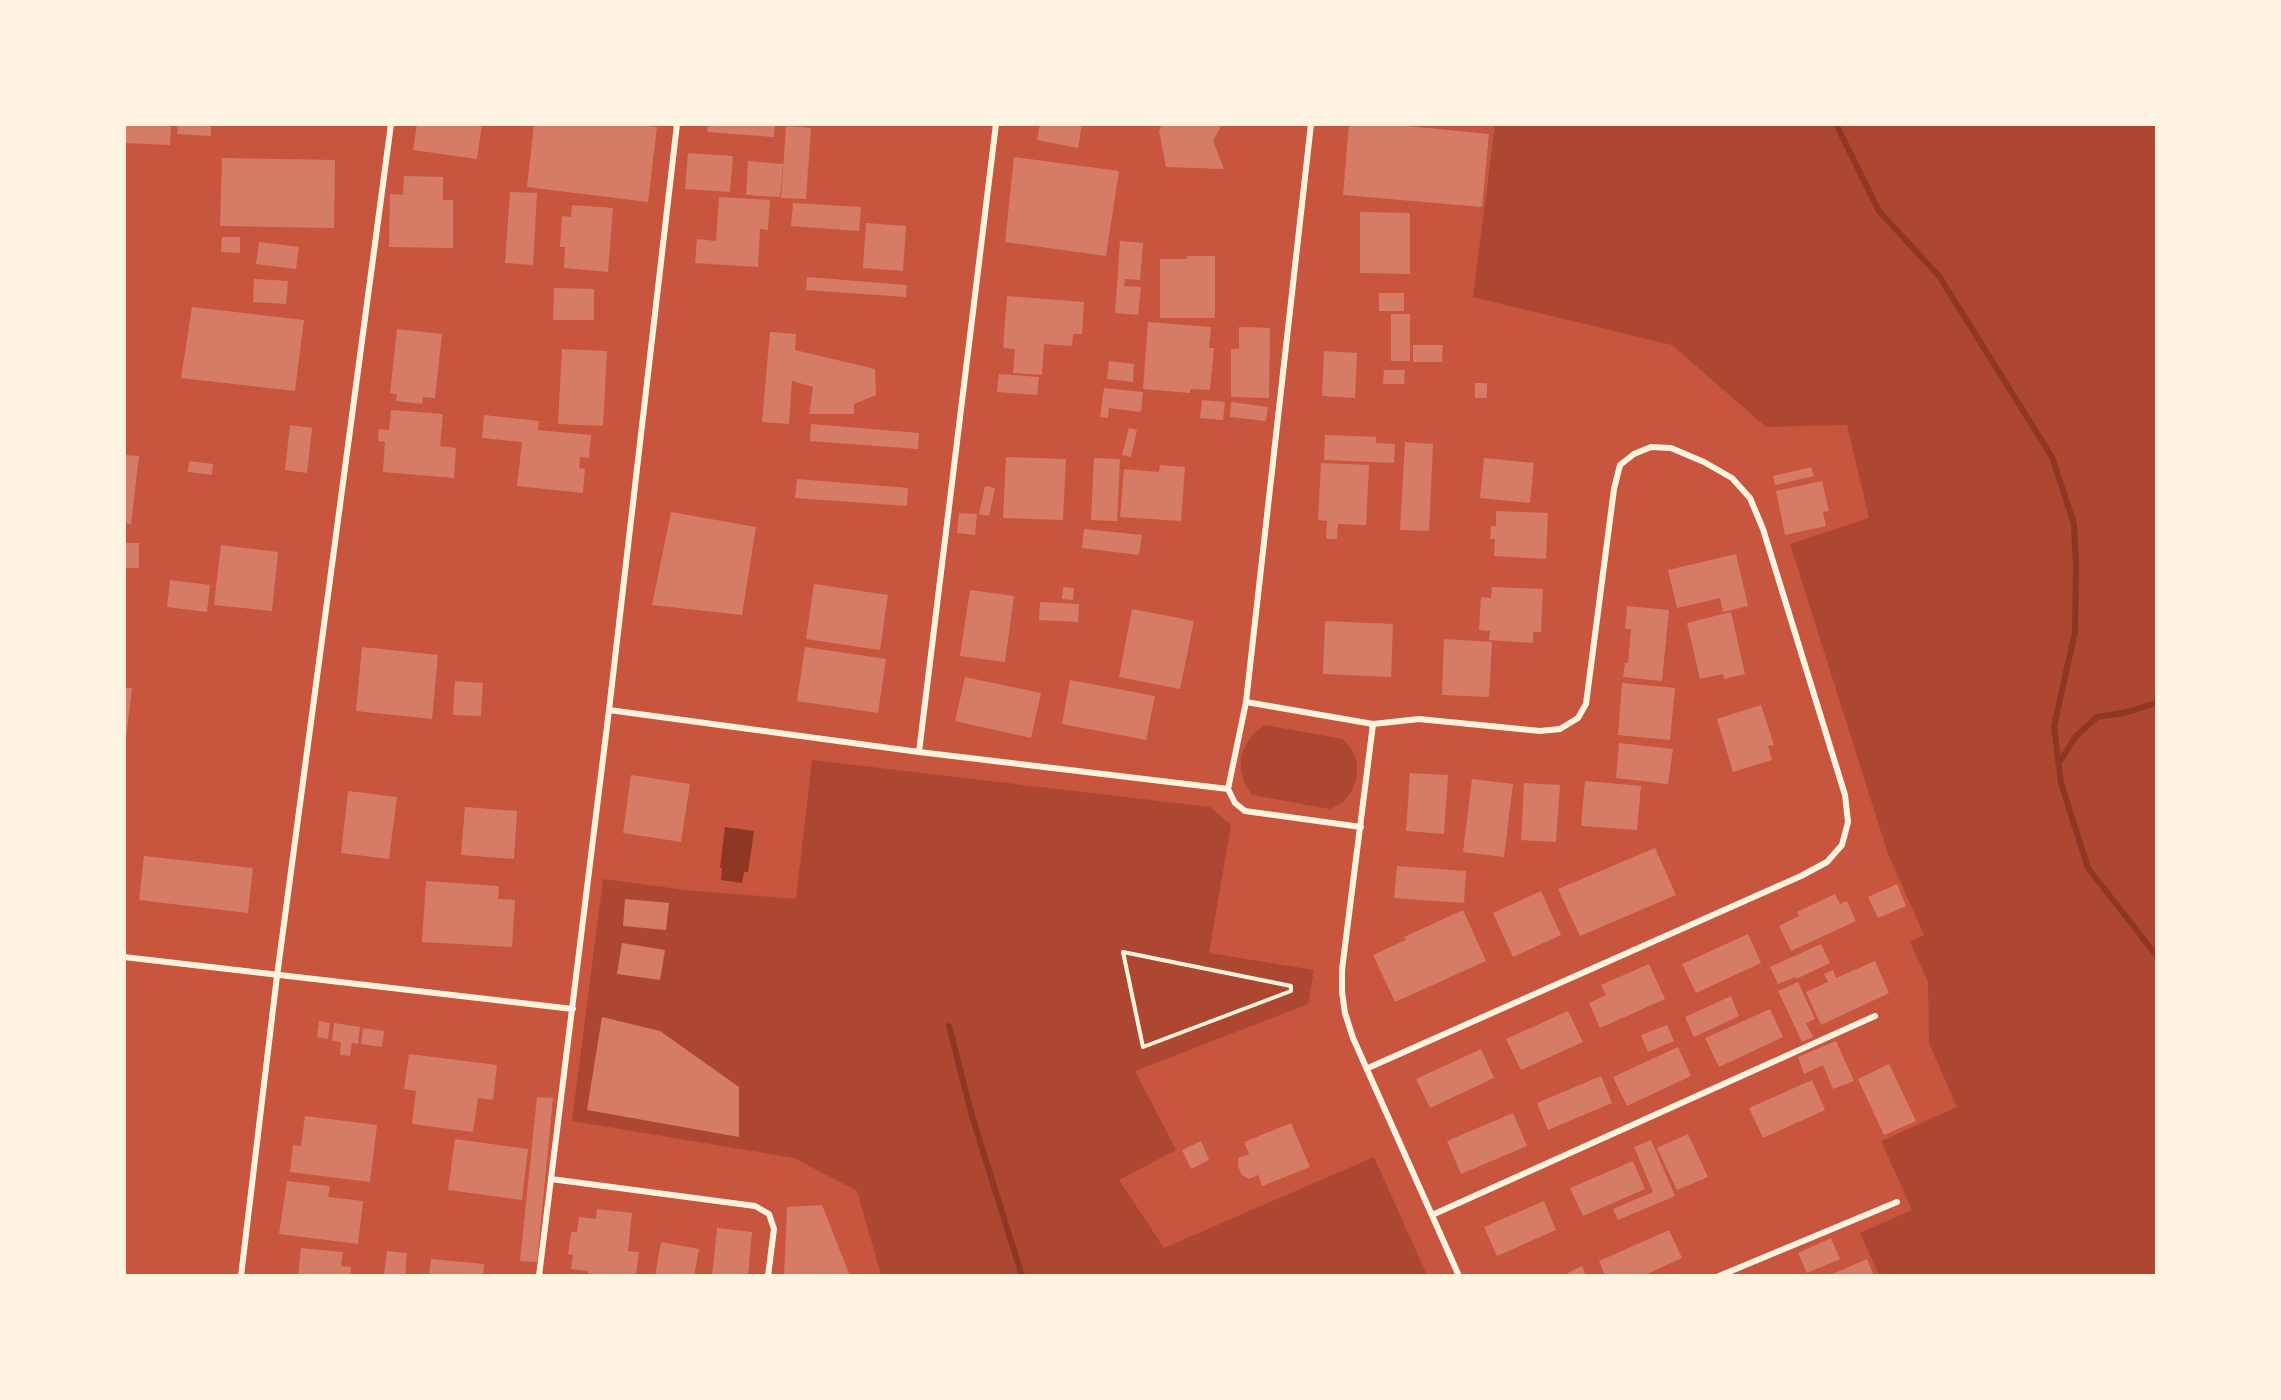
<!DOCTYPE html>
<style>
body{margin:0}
#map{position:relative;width:2281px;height:1400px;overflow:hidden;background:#c8553d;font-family:Quicksand,sans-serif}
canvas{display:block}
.frame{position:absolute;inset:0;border:126px solid #fff3e0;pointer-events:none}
</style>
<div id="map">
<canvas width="2281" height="1400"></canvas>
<div class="frame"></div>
</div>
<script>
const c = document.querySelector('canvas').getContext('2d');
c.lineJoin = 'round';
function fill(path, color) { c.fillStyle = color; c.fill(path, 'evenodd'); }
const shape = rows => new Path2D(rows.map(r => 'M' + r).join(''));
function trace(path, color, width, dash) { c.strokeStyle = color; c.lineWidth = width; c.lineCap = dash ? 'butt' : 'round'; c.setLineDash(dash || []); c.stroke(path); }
fill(shape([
 [1495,125,2156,125,2156,1275,1879,1275,1860,1233,1912,1210,1881,1141,1957,1107,1929,1043,1928,982,1910,942,1924,935,1888,854,1790,544,1869,518,1847,425,1766,427,1672,345,1473,297],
 [1265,725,1343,739,1352,750,1357,763,1357,777,1352,791,1343,802,1330,809,1252,795,1245,784,1241,771,1241,757,1246,744,1254,733],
 [812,760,1210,807,1231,825,1209,953,1314,970,1308,1004,1135,1071,1176,1150,1119,1180,1164,1248,1374,1157,1427,1275,881,1275,857,1191,794,1158,572,1121,603,879,685,890,796,899]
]), '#ae4732');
fill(shape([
 [725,827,754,831,748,872,744,872,742,883,721,880,722,868,720,868]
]), '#8f3625');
trace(shape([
 [1836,124,1879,211,1939,276,2052,457,2074,524,2076,565,2075,632,2054,726,2061,783,2088,868,2156,955],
 [2059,763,2076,736,2097,717,2128,712,2156,703],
 [949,1026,972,1116,1022,1276]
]), '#8f3625', 6);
fill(shape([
 [124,124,171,124,170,145,124,143],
 [178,124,211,124,211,136,177,134],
 [417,124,482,124,477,159,413,150],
 [534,124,637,124,657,127,648,202,527,187],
 [708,124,775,124,774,137,707,132],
 [1040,124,1082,124,1078,148,1037,140],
 [1163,124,1222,124,1213,141,1224,169,1166,167,1159,130],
 [1349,124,1386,124,1489,134,1482,207,1343,195],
 [786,126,811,128,806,199,781,198],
 [688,153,733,156,730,192,685,189],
 [1014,157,1119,171,1106,256,1005,242],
 [222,158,335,160,334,228,220,226],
 [748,161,783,164,780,197,746,195],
 [404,176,443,177,443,200,453,200,453,248,389,247,390,194,403,195],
 [510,192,537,193,533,265,505,263],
 [719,197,770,200,768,230,760,229,758,267,695,263,697,239,716,241],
 [793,203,861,207,859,231,791,226],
 [572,205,613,208,608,272,564,268,565,247,560,247,562,216,571,217],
 [1360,212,1410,213,1410,274,1360,273],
 [866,223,906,226,903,271,863,268],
 [222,237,240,237,240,253,221,252],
 [1120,241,1143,243,1140,280,1125,279,1124,286,1141,287,1138,315,1115,313],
 [259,242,299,247,296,269,256,264],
 [1187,256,1215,256,1215,318,1160,318,1160,259,1187,259],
 [807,277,907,285,906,297,806,290],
 [254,279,288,281,286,304,253,302],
 [554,288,594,289,594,320,553,320],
 [1379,293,1404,293,1404,311,1379,311],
 [1007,296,1084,302,1082,334,1073,334,1072,346,1044,344,1042,375,1013,373,1015,349,1003,348],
 [192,307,304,320,295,391,181,378],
 [1391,314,1410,314,1410,361,1391,361],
 [1148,322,1211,327,1209,348,1214,348,1210,390,1190,389,1190,393,1143,389],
 [1239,327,1270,328,1269,398,1231,397,1231,349,1239,349],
 [397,329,442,334,435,398,423,397,422,404,396,401,397,394,390,393],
 [770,332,796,334,795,350,875,369,876,395,854,404,854,414,809,414,813,387,792,381,789,424,762,422],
 [1413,345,1443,345,1442,362,1413,362],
 [562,349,607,351,603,426,558,424],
 [1324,351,1357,353,1355,398,1322,396],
 [1109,361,1134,364,1133,382,1107,379],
 [1384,370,1405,370,1404,384,1383,384],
 [999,374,1039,377,1037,395,997,392],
 [1475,383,1487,383,1487,398,1475,398],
 [1104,388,1143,392,1141,412,1109,408,1108,418,1100,417],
 [1202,400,1225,402,1223,420,1200,418],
 [1231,402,1268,407,1266,421,1230,417],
 [391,410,443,414,440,446,456,448,454,478,383,472,385,442,378,441,379,429,389,430],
 [484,415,539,421,538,430,591,435,589,458,580,457,579,468,585,469,583,493,517,486,522,442,482,438],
 [811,424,919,433,918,449,810,441],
 [290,425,312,428,307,473,285,470],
 [1129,428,1137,430,1131,457,1122,455],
 [1325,435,1376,437,1376,443,1395,444,1394,463,1324,460],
 [1405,442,1433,444,1429,531,1400,530],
 [124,455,139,456,131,524,124,523],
 [1006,457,1066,459,1063,520,1003,518],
 [1094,458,1120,459,1117,521,1091,520],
 [1484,458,1534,463,1530,503,1480,498],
 [189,461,213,464,212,475,188,472],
 [1321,463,1369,465,1366,525,1338,524,1337,539,1326,539,1327,521,1318,520],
 [1160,465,1185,467,1181,521,1120,517,1124,469,1159,472],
 [1811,467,1814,476,1775,485,1773,476],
 [797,479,908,488,907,506,795,498],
 [1822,481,1829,511,1823,512,1826,526,1785,535,1776,491],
 [985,486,995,488,989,516,979,514],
 [1496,511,1548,513,1546,559,1494,556,1495,539,1490,539,1491,526,1496,526],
 [671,512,756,527,742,615,652,605],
 [959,513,977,514,975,535,957,533],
 [1084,529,1142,535,1139,555,1082,548],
 [124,543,139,543,139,568,124,568],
 [221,545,278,552,272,611,214,605],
 [1736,554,1748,606,1723,612,1720,598,1677,608,1668,570],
 [170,580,210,585,207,612,167,607],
 [814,584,888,595,880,650,806,639],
 [1063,587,1074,588,1073,600,1062,599],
 [1492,587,1543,589,1541,632,1533,632,1533,643,1489,640,1490,631,1479,630,1481,597,1491,598],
 [970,590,1014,596,1005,662,960,656],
 [1040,602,1079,604,1078,622,1039,620],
 [1627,606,1669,610,1662,681,1623,677,1625,663,1628,663,1631,629,1625,629],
 [1132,609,1194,621,1180,689,1119,677],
 [1731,612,1745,674,1724,679,1723,674,1700,679,1687,623],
 [1325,621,1393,624,1391,677,1323,674],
 [1444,639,1492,642,1489,697,1442,695],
 [362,647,438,655,432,719,356,711],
 [805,647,886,659,878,713,797,701],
 [965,677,1041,693,1031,738,955,721],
 [1070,680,1155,696,1146,740,1062,724],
 [455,681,483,683,481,716,453,715],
 [1622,683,1675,688,1670,740,1618,735],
 [124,688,132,688,126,738,124,738],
 [1761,705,1774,745,1768,746,1772,760,1733,772,1717,719],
 [1619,743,1673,749,1668,784,1616,778],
 [1410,773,1448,775,1444,834,1406,831],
 [631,775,690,784,681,842,623,833],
 [1472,779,1513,784,1504,857,1463,852],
 [1585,781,1641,786,1637,830,1581,826],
 [1524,783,1560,785,1556,842,1521,840],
 [348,791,397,797,389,859,341,853],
 [465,807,517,811,514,859,461,855],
 [1655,848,1676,895,1580,936,1558,889],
 [144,856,253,868,248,913,139,900],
 [1397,866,1466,871,1464,903,1394,898],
 [426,881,499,886,498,899,515,900,512,947,422,942],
 [1897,884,1906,906,1878,918,1868,897],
 [1541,891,1561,935,1513,957,1493,913],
 [1835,894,1840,904,1847,901,1856,921,1791,951,1779,926,1799,916,1797,912],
 [625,899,669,903,666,930,623,926],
 [1463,910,1486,961,1395,1002,1373,955,1406,940,1404,937],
 [1748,934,1761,963,1696,993,1682,964],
 [622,943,665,950,660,980,617,974],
 [1821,944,1830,963,1796,979,1795,977,1778,984,1770,967],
 [1875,961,1889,993,1821,1025,1806,992,1828,982,1824,974,1833,970,1836,978],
 [1649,964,1665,999,1600,1028,1589,1003,1606,995,1601,985],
 [1798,982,1815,1019,1806,1023,1813,1037,1802,1042,1778,991],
 [1731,996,1739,1016,1694,1037,1685,1017],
 [1770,1009,1783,1037,1719,1067,1705,1038],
 [1568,1011,1583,1042,1521,1070,1506,1039],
 [602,1017,660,1031,739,1087,739,1137,587,1110],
 [319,1021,330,1023,328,1039,317,1037],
 [334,1023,360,1027,358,1044,352,1043,350,1056,340,1055,341,1042,332,1041],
 [1667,1025,1674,1041,1648,1052,1641,1035],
 [363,1028,384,1031,382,1047,361,1044],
 [1836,1041,1854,1081,1833,1089,1823,1065,1804,1074,1798,1057],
 [1678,1047,1691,1076,1627,1106,1613,1077],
 [1481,1049,1494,1078,1430,1108,1416,1079],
 [409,1054,497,1065,493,1100,478,1098,473,1132,412,1124,416,1091,404,1089],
 [1889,1064,1916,1121,1884,1135,1858,1079],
 [1601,1076,1612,1103,1548,1130,1537,1103],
 [1812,1080,1825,1110,1763,1138,1749,1108],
 [537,1097,553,1098,537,1262,520,1261],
 [1513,1113,1527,1146,1461,1174,1447,1141],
 [305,1116,377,1125,370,1182,290,1172,293,1145,301,1146],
 [1291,1123,1310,1167,1262,1186,1258,1175,1249,1179,1242,1175,1238,1166,1238,1158,1249,1154,1244,1142],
 [1688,1134,1708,1177,1677,1190,1657,1148],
 [455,1139,528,1149,522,1200,448,1190],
 [1651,1140,1675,1196,1618,1220,1613,1209,1653,1192,1634,1147],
 [1201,1141,1209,1160,1191,1169,1182,1150],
 [1633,1161,1645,1189,1583,1216,1570,1188],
 [287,1181,330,1186,328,1197,363,1201,358,1244,279,1234],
 [1544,1201,1556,1230,1497,1256,1484,1227],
 [822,1205,850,1276,784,1276,787,1207],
 [597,1209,632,1213,628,1251,639,1252,636,1276,588,1276,588,1271,571,1269,573,1255,568,1254,571,1232,577,1232,579,1217,596,1219],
 [717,1228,752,1232,748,1276,712,1276],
 [1669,1230,1682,1258,1643,1276,1605,1276,1599,1261],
 [1831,1238,1840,1259,1807,1273,1798,1253],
 [661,1242,699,1249,694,1276,655,1276],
 [301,1248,343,1252,341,1266,351,1267,350,1276,298,1276],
 [387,1251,407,1253,405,1276,384,1276],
 [431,1259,484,1264,483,1276,429,1276],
 [1867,1259,1874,1276,1828,1276],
 [1582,1266,1586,1276,1562,1276]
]), '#d67c66');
trace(shape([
 [1123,952,1291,986,1291,991,1143,1047,1123,952]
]), '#fff3e0', 4);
trace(shape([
 [1246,702,1373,724,1419,719,1540,731,1560,729,1578,718,1586,704,1614,489,1620,465,1634,454,1651,447,1671,448,1704,462,1732,478,1750,498,1763,529,1845,795,1848,822,1842,845,1827,862,1801,876,1368,1068],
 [609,710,919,752,1228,789],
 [1373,724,1342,970,1342,992,1345,1013,1353,1038,1459,1276],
 [919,752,996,124],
 [1228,789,1246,702,1311,124],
 [1228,789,1235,803,1245,811,1361,827],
 [124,957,573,1009],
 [551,1179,755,1206,769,1214,774,1229,768,1276],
 [1432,1215,1875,1016],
 [241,1276,277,976,391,124],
 [539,1276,609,710,677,124],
 [1719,1276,1897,1202]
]), '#fff3e0', 6);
</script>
